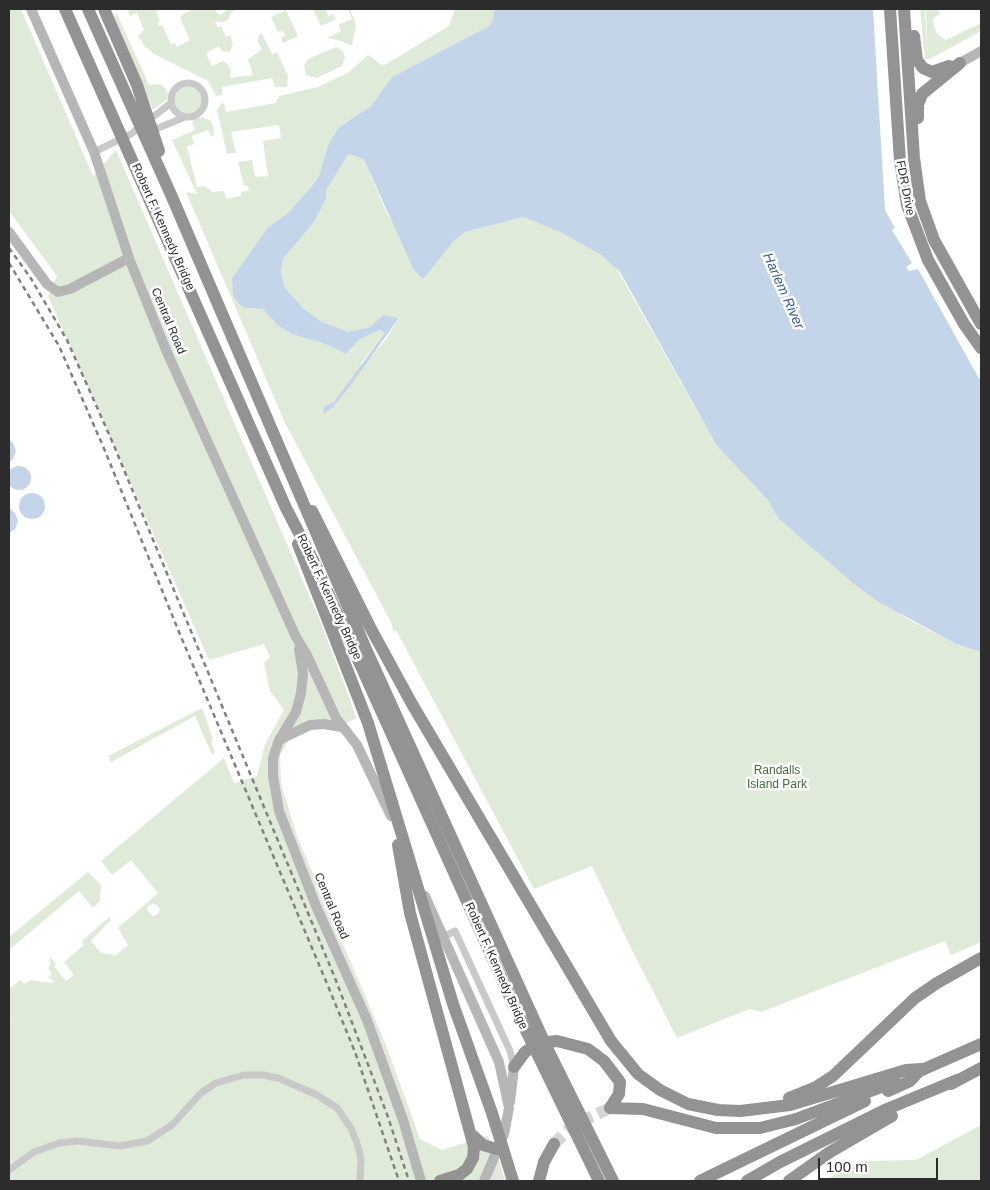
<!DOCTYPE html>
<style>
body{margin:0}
#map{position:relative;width:990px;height:1190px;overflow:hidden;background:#fff;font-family:Helvetica,sans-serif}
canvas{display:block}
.frame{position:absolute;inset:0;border:10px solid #2c2c2c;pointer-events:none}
.scale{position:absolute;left:818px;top:1158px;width:120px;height:22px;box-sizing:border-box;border:2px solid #2c2c2c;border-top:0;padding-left:6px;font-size:15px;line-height:18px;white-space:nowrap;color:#2c2c2c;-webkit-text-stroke:4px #fff;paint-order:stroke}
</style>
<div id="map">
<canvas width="990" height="1190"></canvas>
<div class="frame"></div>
<div class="scale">100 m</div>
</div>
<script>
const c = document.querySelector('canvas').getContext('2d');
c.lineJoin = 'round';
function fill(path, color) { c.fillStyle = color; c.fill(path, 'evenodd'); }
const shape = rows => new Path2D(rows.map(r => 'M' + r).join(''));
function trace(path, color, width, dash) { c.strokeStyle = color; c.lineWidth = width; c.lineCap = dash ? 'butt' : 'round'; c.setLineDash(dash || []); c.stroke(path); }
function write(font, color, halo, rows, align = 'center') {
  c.font = font + ' Helvetica,sans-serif'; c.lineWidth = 5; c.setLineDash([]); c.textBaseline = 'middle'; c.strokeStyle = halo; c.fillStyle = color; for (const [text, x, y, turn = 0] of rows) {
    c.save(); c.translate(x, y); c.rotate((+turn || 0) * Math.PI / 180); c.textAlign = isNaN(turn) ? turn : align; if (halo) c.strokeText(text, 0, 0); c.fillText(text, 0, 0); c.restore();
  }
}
fill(shape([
 [9,9,21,9,93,176,116,150,319,618,348,694,356,718,334,730,317,727,289,740,280,755,281,784,297,836,386,1045,420,1139,442,1150,488,1136,500,1163,505,1181,9,1181,9,1022,11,1021,9,1018,9,989,20,980,24,984,31,980,52,983,54,981,48,977,52,974,48,968,51,964,49,960,51,958,56,964,54,966,66,981,74,975,64,962,84,945,82,941,109,917,111,920,91,941,101,953,116,955,128,945,118,928,158,893,131,860,112,875,101,861,224,758,234,783,257,776,265,744,284,710,270,691,264,663,270,657,264,644,209,660,48,296,57,276,9,211],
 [153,904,157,905,160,910,158,914,153,916,147,910,148,906],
 [127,9,161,9,156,11,160,21,157,23,159,26,162,25,171,44,175,43,177,47,190,40,180,18,183,14,194,9,217,9,216,12,221,15,227,9,237,9,231,13,228,20,220,23,219,21,215,22,218,28,221,26,226,37,230,35,233,44,230,52,222,51,219,46,206,53,212,66,223,61,226,63,231,69,230,78,253,75,248,59,262,50,257,40,261,32,272,54,277,52,288,76,287,87,275,87,272,78,222,87,222,95,216,96,208,81,154,54,144,46,138,36,144,30,137,13,130,16],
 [309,9,330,9,326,11,329,16,333,14,336,19,321,26,313,9,310,11],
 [348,9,350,9,356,25,352,46,338,40,327,38,341,31,338,25,352,19],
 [455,9,494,9,493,20,489,26,392,77,371,106,338,128,328,145,319,176,311,187,287,214,268,227,232,278,246,308,263,309,277,325,292,334,328,345,346,354,359,340,381,328,384,334,361,363,362,367,386,339,399,318,383,315,370,327,349,332,335,328,322,322,304,309,285,288,281,272,283,259,314,222,326,199,325,190,348,155,353,155,364,160,385,209,423,278,453,242,465,232,523,217,562,233,601,255,615,266,717,446,767,499,778,518,904,617,956,644,981,652,981,942,951,955,945,941,761,1012,749,1009,677,1038,628,942,592,866,534,889,396,630,393,631,392,624,285,423,186,192,197,194,172,140,195,130,192,122,194,119,203,117,211,121,214,130,213,136,211,136,208,130,192,136,194,144,187,146,197,187,204,186,213,192,224,191,226,199,241,196,241,192,249,190,248,186,244,186,238,162,252,160,255,177,268,176,263,141,281,138,279,125,231,132,236,153,227,154,217,110,221,104,224,103,226,112,276,103,279,96,318,87,349,72,368,55,383,66,449,26],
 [920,9,925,9,928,59,926,9,936,9,941,13,934,18,933,23,937,34,946,40,979,24,981,25,981,31,930,59,925,59],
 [286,10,298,36,283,43,281,38,285,35,283,30,278,32,271,17],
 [117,14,149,85,159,84,167,89,165,91,168,93,167,99,153,110,114,16],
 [336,47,343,51,345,57,342,66,317,78,306,75,304,65,308,59],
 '174 100a14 14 0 1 1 28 0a14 14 0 1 1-28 0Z',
 [202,708,213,739,211,741,215,752,212,755,195,716,111,762,108,756],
 [88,872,101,885,100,901,93,908,79,891,9,950,9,937],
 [981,1125,981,1181,822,1181,865,1161,916,1160]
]), '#dfead9');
fill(shape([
 [494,9,873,9,885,210,895,228,892,230,912,263,906,267,909,271,918,269,981,382,981,652,956,644,879,602,854,584,778,518,767,499,717,446,620,272,601,255,562,233,523,217,465,232,453,242,423,279,414,270,364,160,353,155,348,155,326,190,326,199,314,222,283,259,281,272,285,288,304,309,322,322,348,332,370,327,383,315,399,318,350,386,333,407,323,414,324,407,334,402,384,334,381,329,359,340,346,354,328,345,292,334,277,325,263,309,246,308,239,304,233,295,232,278,268,227,287,214,311,187,319,176,328,145,338,128,371,106,392,77,489,26,493,20],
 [9,439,13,443,16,451,13,459,9,462],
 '7 478a12 12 0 1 1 24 0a12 12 0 1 1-24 0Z',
 '19 506a13 13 0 1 1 26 0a13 13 0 1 1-26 0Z',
 [9,508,15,513,18,521,15,529,9,533]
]), '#c4d5ea');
trace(shape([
 [554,1144,573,1125,610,1108]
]), '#d5d5d5', 12, [12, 6]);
trace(shape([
 '171 100a17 17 0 1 1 34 0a17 17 0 1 1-34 0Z',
 [151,131,185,117],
 [94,152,131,134,171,103],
 [443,937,455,931,510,1051,514,1067],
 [9,1170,34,1152,59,1143,78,1141,120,1146,147,1141,172,1125,201,1093,216,1083,244,1075,263,1075,278,1078,317,1095,337,1108,351,1128,358,1146,361,1160,360,1181]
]), '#c9c9c9', 7);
trace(shape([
 [31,9,94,152,129,258,166,350,296,637,307,655,336,718,357,745,391,816],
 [960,63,981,51],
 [9,232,47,284,58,292,70,289,129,258],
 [299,649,303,674,301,693,296,712,279,740,273,758,273,776,279,811,316,906,367,1020,403,1120,421,1181],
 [279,740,310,725,324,724,341,727],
 [425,896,499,1062,509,1108,504,1134,484,1181],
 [510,1102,514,1067]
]), '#b6b6b6', 10);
trace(shape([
 [65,9,286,508,315,564,515,1008,599,1181],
 [88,9,172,197,366,649,547,1048,613,1181],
 [104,9,137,85,159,151],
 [890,9,900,161,907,205,928,260,964,324,981,348],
 [904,9,914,158,920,201,934,240,981,324],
 [914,36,917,60,923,68,932,72,949,66],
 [918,118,918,105,922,94,960,63],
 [312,511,370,627,412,704,611,1041,638,1074,660,1090,688,1104,718,1110,740,1111,790,1105,906,1070,921,1069],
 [298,544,368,723,453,1004,492,1113,513,1181],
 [398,845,410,913,474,1147,473,1158,467,1169,459,1175,440,1181],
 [514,1067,525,1052,539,1043,557,1041,588,1049,604,1061,620,1082,619,1094,610,1108],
 [915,1073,981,1044],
 [951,1084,981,1068],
 [888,1091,910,1081,921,1069],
 [789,1098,816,1087,833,1076,915,998,937,983,981,958],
 [610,1108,643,1109,716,1128,760,1128,796,1119,895,1082],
 [472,1135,483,1145,497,1149],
 [539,1181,544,1162,554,1144],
 [700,1181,865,1101],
 [747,1181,780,1162,887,1109,957,1080],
 [789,1181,830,1152,892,1116]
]), '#939393', 12);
trace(shape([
 [9,248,30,277,67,340,112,441,335,978,388,1117,409,1181],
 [9,263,59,346,103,446,179,632,328,986,355,1052,399,1181]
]), '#818181', 2.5, [5, 4]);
write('12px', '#2c2c2c', '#fff', [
 ["FDR Drive",905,188,79],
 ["Robert F. Kennedy Bridge",163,227,66],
 ["Central Road",168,321,67],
 ["Robert F. Kennedy Bridge",329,597,65],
 ["Central Road",331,906,67],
 ["Robert F. Kennedy Bridge",496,966,66]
]);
write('12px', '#47673a', '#fff', [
 ["Randalls",777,771],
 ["Island Park",777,785]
]);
write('italic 14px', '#3b5e8d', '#fff', [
 ["Harlem River",783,291,66]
]);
</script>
